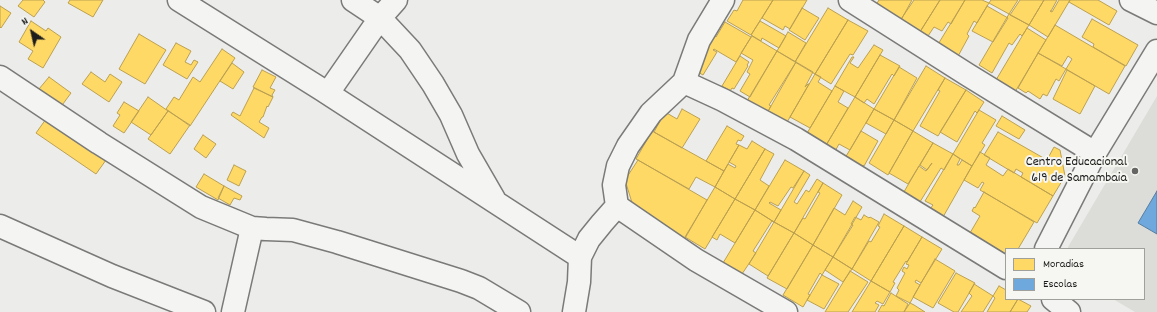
<!DOCTYPE html>
<style>
body{margin:0}
#map{position:relative;width:1157px;height:312px;overflow:hidden;background:#ececea;font-family:Dekko,sans-serif}
canvas{display:block}
.legend{position:absolute;left:1005px;top:248px;width:140px;height:52px;box-sizing:border-box;background:#f6f6f2;border:1px solid #9f9f9c;margin:0;padding:5px 7px;list-style:none;font-size:12px;color:#1c1c1c}
.legend li{display:flex;align-items:center;gap:8px;height:20px}
.legend b{width:20px;border:1px solid #9f9f9c}
.north{position:absolute;left:12px;top:12px;width:40px;height:40px;-webkit-text-stroke:3px #f6f6f2;paint-order:stroke;rotate:326deg;font-size:11px;font-weight:700;line-height:16px;text-align:center;color:#1c1c1c}
.north::after{content:'';display:block;margin:auto;width:14px;height:18px;background:#1c1c1c;clip-path:polygon(50% 0,100% 100%,50% 72%,0 100%)}
</style>
<div id="map">
<canvas width="1157" height="312"></canvas>
<ul class="legend">
<li><b style="height:11px;background:#ffd966"></b>Moradias</li>
<li><b style="height:11px;background:#6fa8dc"></b>Escolas</li>
</ul>
<div class="north">N</div>
</div>
<script>
const c = document.querySelector('canvas').getContext('2d');
c.lineJoin = 'round';
function fill(path, color) { c.fillStyle = color; c.fill(path, 'evenodd'); }
const shape = rows => new Path2D(rows.map(r => 'M' + r).join(''));
function trace(path, color, width, dash) { c.strokeStyle = color; c.lineWidth = width; c.lineCap = dash ? 'butt' : 'round'; c.setLineDash(dash || []); c.stroke(path); }
function write(font, color, halo, rows, align = 'center') {
  c.font = font + ' Dekko,sans-serif'; c.lineWidth = 4; c.setLineDash([]); c.textBaseline = 'middle'; c.strokeStyle = halo; c.fillStyle = color; for (const [text, x, y, turn = 0] of rows) {
    c.save(); c.translate(x, y); c.rotate((+turn || 0) * Math.PI / 180); c.textAlign = isNaN(turn) ? turn : align; if (halo) c.strokeText(text, 0, 0); c.fillText(text, 0, 0); c.restore();
  }
}
fill(shape([
 [1157,96,1157,312,1135,312,1113,299,1144,299,1144,249,1068,249,1068,247]
]), '#dcdcd9');
const homes = shape([
 [23,0,43,0,45,2,34,17,18,6,23,0],
 [70,0,103,0,93,17,68,3,70,0],
 [743,0,773,0,751,35,727,21,734,10,737,11,743,0],
 [773,0,807,0,790,29,785,26,783,30,762,18,773,0],
 [879,0,912,0,901,20,876,5,879,0],
 [914,0,940,0,918,35,899,22,914,0],
 [940,0,965,0,951,24,948,22,942,31,934,27,926,39,918,35,940,0],
 [965,0,982,0,989,3,977,23,974,21,967,34,969,36,957,58,937,46,965,0],
 [991,0,1018,0,1009,14,989,3,991,0],
 [1020,0,1044,0,1029,25,1010,15,1020,0],
 [1044,0,1057,0,1051,11,1050,11,1052,12,1059,0,1070,0,1048,37,1029,25,1044,0],
 [1070,0,1098,0,1117,11,1109,25,1069,2,1070,0],
 [0,6,11,13,1,28,0,27,0,6],
 [987,6,1008,18,993,42,972,31,987,6],
 [802,8,819,18,805,40,789,30,802,8],
 [828,8,848,20,815,74,795,62,828,8],
 [1009,14,1029,25,1022,36,1020,34,1012,45,1009,43,992,73,979,65,1009,14],
 [1092,19,1138,45,1126,66,1093,47,1094,44,1082,37,1092,19],
 [848,20,868,31,853,55,850,54,831,84,815,74,848,20],
 [31,21,46,31,48,28,61,37,43,68,28,59,33,51,19,42,31,21],
 [760,21,786,36,779,48,762,38,761,41,751,35,760,21],
 [725,22,751,37,736,62,714,49,713,50,717,52,703,75,694,70,715,35,716,37,725,22],
 [1055,25,1125,66,1109,94,1066,69,1072,59,1068,56,1062,66,1038,53,1055,25],
 [1027,28,1046,40,1015,92,996,80,1027,28],
 [788,32,806,43,795,62,777,51,788,32],
 [139,34,166,50,145,84,119,69,139,34],
 [752,36,777,51,750,97,740,91,750,74,747,72,753,60,741,53,752,36],
 [176,43,191,51,185,62,191,65,194,60,198,62,187,79,163,65,176,43],
 [874,45,883,50,855,97,835,86,852,57,854,57,850,63,858,68,874,45],
 [222,49,235,58,190,126,166,109,174,97,179,100,193,77,200,82,222,49],
 [777,51,796,62,769,105,771,106,767,113,747,101,777,51],
 [1038,53,1066,69,1059,81,1056,79,1047,96,1043,94,1040,99,1028,91,1026,93,1018,88,1038,53],
 [880,55,900,66,894,76,892,74,874,104,867,99,864,103,855,97,880,55],
 [740,56,749,62,747,65,748,66,734,89,732,88,730,91,722,86,740,56],
 [796,62,813,72,805,87,808,84,809,84,786,124,767,113,796,62],
 [232,63,244,72,233,89,220,81,232,63],
 [926,66,945,78,913,131,894,120,926,66],
 [899,67,917,78,894,120,874,109,899,67],
 [262,70,276,77,270,88,275,90,272,95,273,97,253,87,262,70],
 [1067,70,1095,86,1080,114,1053,99,1067,70],
 [91,72,105,82,110,74,122,82,109,102,82,84,91,72],
 [815,74,821,77,818,82,832,91,810,128,790,117,815,74],
 [49,77,71,93,57,112,48,96,39,89,49,77],
 [945,78,966,90,938,136,920,126,940,91,938,90,945,78],
 [835,86,844,91,838,102,848,108,825,147,806,135,835,86],
 [254,88,273,97,268,107,267,106,263,117,262,117,259,122,269,128,264,138,231,115,233,112,240,116,254,88],
 [966,90,984,102,977,113,975,111,957,142,940,132,966,90],
 [148,97,168,111,151,135,131,122,148,97],
 [855,97,874,109,850,150,839,144,834,153,825,147,855,97],
 [124,102,139,111,124,133,113,126,120,115,117,113,124,102],
 [682,109,700,119,682,148,654,132,665,112,677,119,682,109],
 [874,109,894,120,886,134,866,123,874,109],
 [979,110,996,120,982,143,985,145,972,166,953,154,979,110],
 [168,111,190,125,170,154,148,139,168,111],
 [1002,116,1025,130,1019,139,996,126,1002,116],
 [46,119,106,160,96,174,36,133,46,119],
 [894,120,913,131,888,175,869,163,894,120],
 [727,126,744,136,741,141,738,140,736,144,739,145,724,171,706,161,727,126],
 [652,131,724,171,715,187,696,177,689,189,636,159,652,131],
 [861,131,878,141,864,166,863,165,861,169,845,158,861,131],
 [913,131,933,143,908,184,889,173,913,131],
 [998,132,1047,160,1054,147,1060,150,1065,176,1053,196,1021,177,1023,173,1016,169,1014,173,984,155,998,132],
 [203,135,216,144,206,158,194,149,203,135],
 [752,141,765,149,735,199,715,187,728,164,735,168,736,166,729,162,739,145,747,149,752,141],
 [933,143,953,154,944,170,941,168,918,205,901,197,919,166,926,171,932,163,927,170,920,165,933,143],
 [765,149,774,154,760,180,769,186,755,210,735,199,765,149],
 [980,152,990,158,986,165,1003,176,1008,169,1053,196,1037,223,980,190,984,183,982,182,978,188,964,180,980,152],
 [953,154,960,159,957,165,959,165,962,160,972,166,943,217,930,209,933,205,925,201,953,154],
 [638,160,707,200,684,240,633,206,625,180,638,160],
 [785,160,804,171,793,188,791,187,778,206,770,202,769,203,781,210,774,222,755,210,785,160],
 [234,165,246,171,239,186,227,180,234,165],
 [804,171,810,175,794,202,797,204,806,190,809,192,817,179,823,183,794,233,774,222,804,171],
 [204,174,224,186,218,200,196,187,204,174],
 [823,183,842,195,813,245,794,233,803,218,805,219,820,193,818,192,823,183],
 [224,186,242,196,240,200,234,198,230,205,218,198,224,186],
 [715,187,735,199,705,249,685,237,715,187],
 [984,192,1034,222,1018,249,1006,249,1006,254,970,233,980,216,972,211,974,207,975,208,984,192],
 [735,199,755,210,735,243,720,234,717,240,712,237,735,199],
 [853,201,862,207,833,257,813,245,834,208,845,215,853,201],
 [755,210,774,222,772,221,753,251,756,253,742,274,723,263,755,210],
 [884,214,904,226,871,281,852,269,869,241,871,242,880,227,878,226,884,214],
 [864,215,869,218,870,217,879,222,852,269,833,257,853,225,851,224,855,217,861,220,864,215],
 [774,222,794,233,768,276,749,264,774,222],
 [904,226,922,237,907,262,906,261,893,282,895,283,890,292,871,281,904,226],
 [794,233,813,245,787,289,767,278,794,233],
 [922,237,942,249,921,283,916,280,915,282,920,285,910,303,896,296,899,290,897,288,905,273,902,271,904,267,907,269,909,265,906,264,922,237],
 [813,245,833,257,822,275,820,273,808,294,810,295,803,307,783,295,813,245],
 [833,257,852,269,843,282,825,270,833,257],
 [935,259,955,271,933,308,913,297,935,259],
 [850,271,868,282,848,312,825,312,850,271],
 [956,273,975,283,958,312,954,312,938,303,956,273],
 [822,275,839,284,824,309,807,300,822,275],
 [871,281,890,292,883,304,877,301,875,303,879,305,875,312,852,312,871,281],
 [974,284,993,296,983,312,961,312,972,296,969,293,974,284],
 [999,286,1006,290,1006,299,1018,299,1010,312,987,312,995,298,993,296,999,286],
 [891,293,908,304,904,312,878,312,882,305,884,306,891,293],
 [1018,299,1031,306,1027,312,1010,312,1018,299],
 [910,303,914,305,925,312,904,312,910,303]
]);
fill(homes, '#ffd966');
trace(homes, '#bba050', 1);
const schools = shape([
 [1157,191,1157,234,1138,223,1157,191]
]);
fill(schools, '#6fa8dc');
trace(schools, '#567ea2', 1);
const minor = shape([
 [179,0,321,89,580,257],
 [353,0,380,18,410,50,433,84,451,115,468,154,494,199],
 [723,0,699,40,684,82,651,113,628,146,618,166,614,185,617,206,696,260,786,312],
 [850,0,968,75,1095,153],
 [1131,0,1157,13],
 [0,77,99,143,201,207,252,228,266,229,293,230,337,242,461,281,479,288,519,312],
 [684,82,723,100,796,139,1006,268],
 [328,93,380,18,396,0],
 [0,226,112,276,204,312],
 [1046,249,1095,153,1157,51],
 [1053,299,1069,312],
 [233,312,252,228],
 [574,312,579,282,580,257,589,239,602,223,617,206]
]);
trace(minor, '#7a7a79', 25);
trace(minor, '#f4f4f2', 22);
for (const [x, y, r, color] of [
 [1135,171,4,"#656564"]
]) { const dot = new Path2D(); dot.arc(x, y, r, 0, 2 * Math.PI); c.fillStyle = color; c.fill(dot); trace(dot, '#f6f6f2', 1.5); }
write('14px', '#1c1c1c', '#f6f6f2', [
 ["Centro Educacional",1127,163],
 ["619 de Samambaia",1127,179]
], 'right');
</script>
